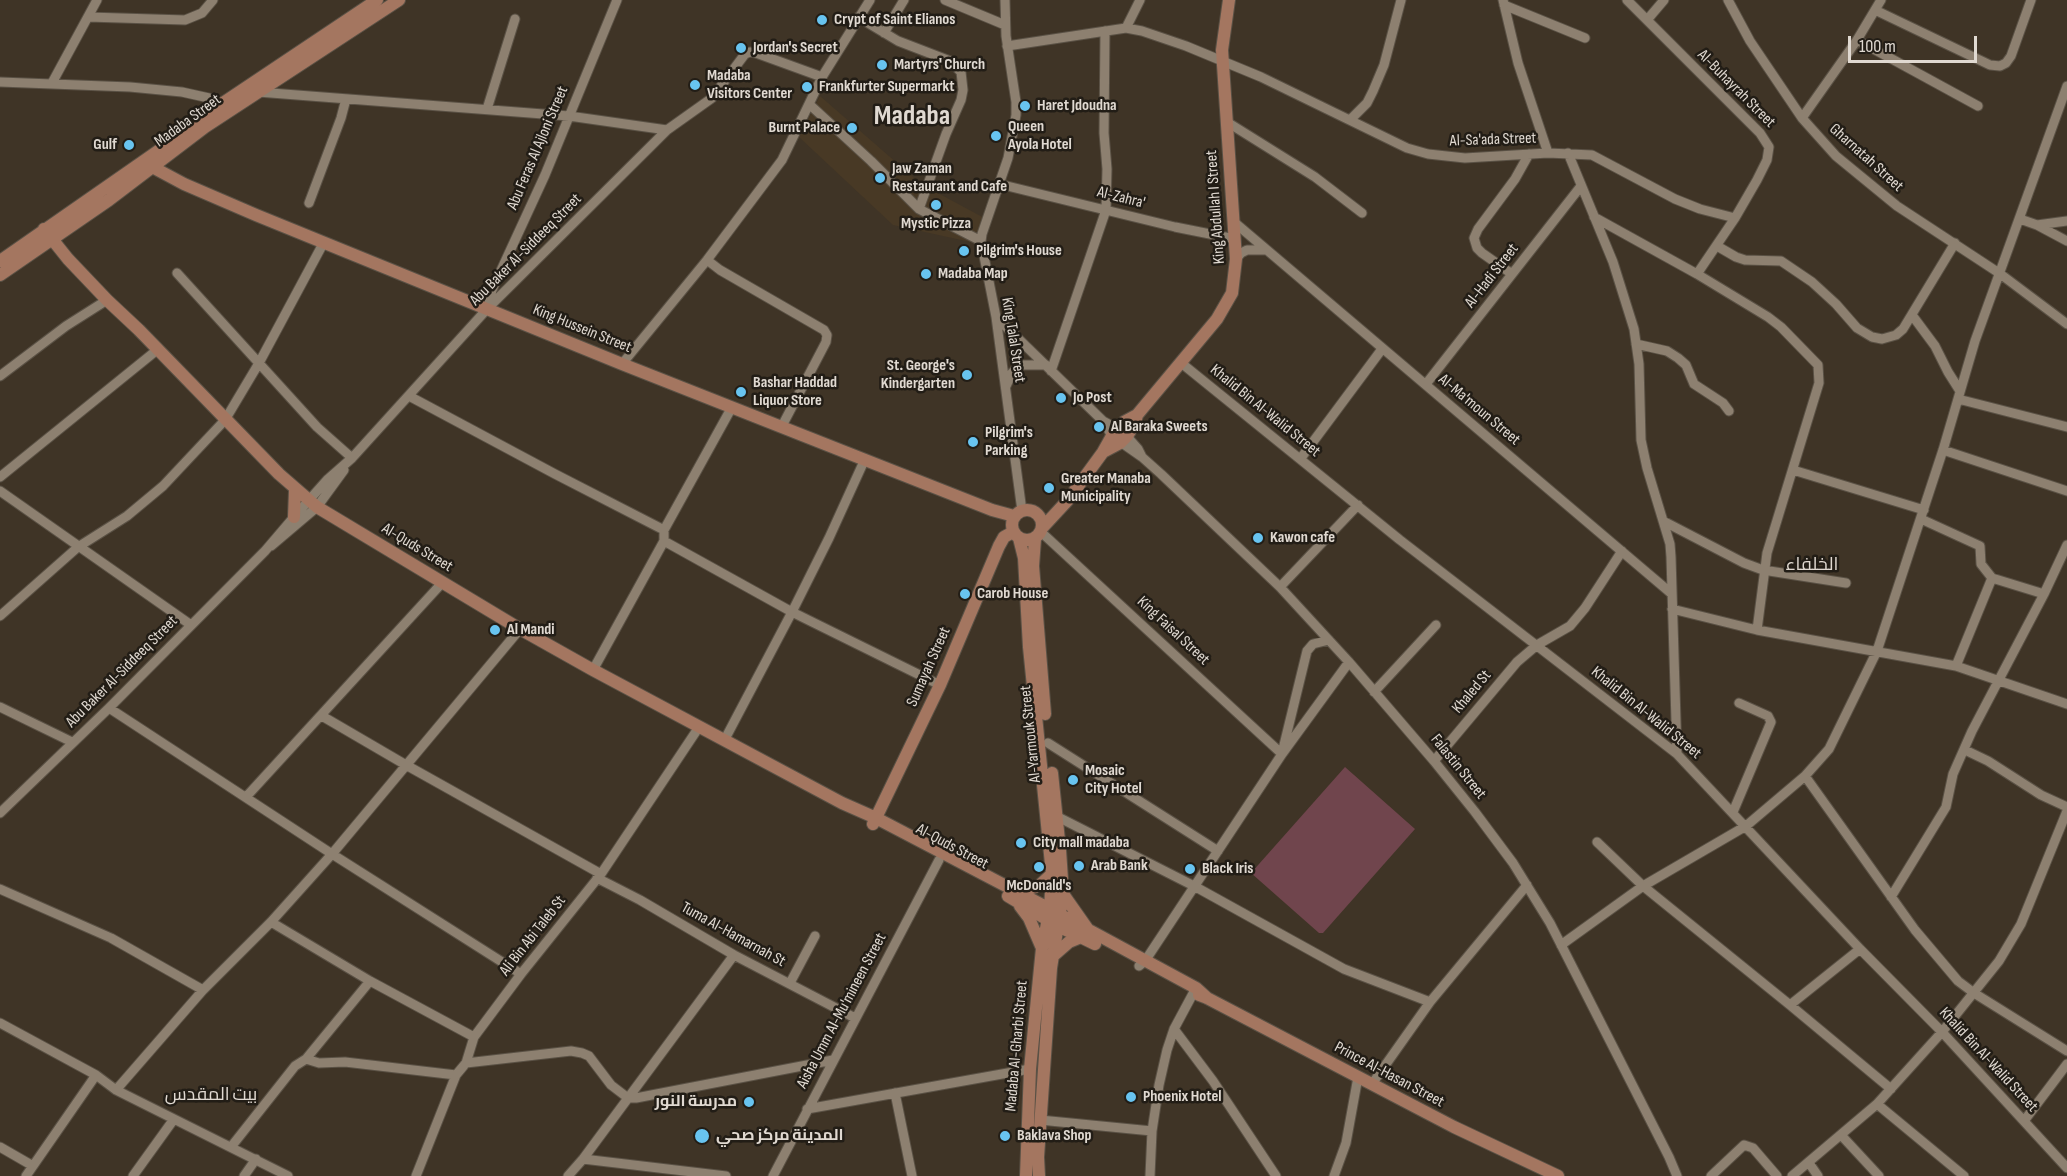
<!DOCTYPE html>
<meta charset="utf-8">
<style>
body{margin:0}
#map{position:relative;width:2067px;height:1176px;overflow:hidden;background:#3f3426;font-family:"Sofia Sans Condensed",sans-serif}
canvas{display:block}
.scale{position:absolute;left:1848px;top:36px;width:129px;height:27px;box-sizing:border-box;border:3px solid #e0d9d1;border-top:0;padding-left:8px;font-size:18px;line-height:21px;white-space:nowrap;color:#e0d9d1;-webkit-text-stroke:4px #221d16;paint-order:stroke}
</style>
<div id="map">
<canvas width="2067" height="1176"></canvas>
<div class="scale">100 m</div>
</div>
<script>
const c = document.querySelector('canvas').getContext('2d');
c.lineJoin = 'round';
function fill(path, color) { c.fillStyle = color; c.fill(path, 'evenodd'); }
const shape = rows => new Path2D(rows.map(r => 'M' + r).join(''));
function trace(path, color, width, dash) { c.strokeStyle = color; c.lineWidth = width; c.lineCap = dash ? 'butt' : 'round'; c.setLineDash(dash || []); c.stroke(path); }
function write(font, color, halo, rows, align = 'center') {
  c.font = font + ' "Sofia Sans Condensed",Cairo,sans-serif'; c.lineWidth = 5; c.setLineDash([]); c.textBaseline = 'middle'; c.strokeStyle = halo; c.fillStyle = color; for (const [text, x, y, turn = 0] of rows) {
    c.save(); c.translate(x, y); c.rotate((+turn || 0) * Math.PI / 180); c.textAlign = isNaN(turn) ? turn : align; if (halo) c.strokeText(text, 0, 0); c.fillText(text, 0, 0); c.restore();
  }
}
fill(shape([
 [820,96,921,184,988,220,984,245,893,225,799,137]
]), '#483925');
fill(shape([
 [1345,767,1415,829,1323,933,1319,933,1251,873]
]), '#70454d');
const minor = shape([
 [945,0,1005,25],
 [1005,0,1006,36,1016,102,1016,115,1008,158,982,234,981,241,996,317,1022,511],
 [1503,0,1518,63,1548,153],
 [1627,0,1760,133,1769,147,1767,160,1757,180,1735,218,1697,274],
 [1728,0,1750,41,1802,118,1836,156,1897,206,1999,273,2067,324],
 [1504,5,1585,38],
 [1875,10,1990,65,2000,66,2006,63,2011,56,2031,0],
 [88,17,185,20,202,13,213,0],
 [858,17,898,41,950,61,961,72,963,90,961,100,946,134,919,209],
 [1647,20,1664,0],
 [1126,28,1140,0],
 [884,33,904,0],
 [1857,40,1978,106],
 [1007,46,1126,28,1142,31,1186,46,1261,77,1407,148,1428,154,1465,158,1548,153,1592,155,1675,199,1700,209,1735,218],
 [0,82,130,87,182,92,209,98,220,105],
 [52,83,97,0],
 [258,92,569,116,667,130],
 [809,104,871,161,919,209,981,241],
 [487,109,515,19],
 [1802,118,1857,40,1881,0],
 [1350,120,1367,103,1373,91,1384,65,1401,0],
 [1227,122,1315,177,1362,213],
 [1568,153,1613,262,1634,329,1639,364,1641,440,1647,468,1670,544,1671,557,1677,754],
 [999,184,1175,227,1235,239],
 [309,203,341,118,346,99],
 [1594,217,1697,274,1768,317,1781,327,1818,365,1819,383,1767,553,1757,630],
 [2020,219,2037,225,2067,241],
 [1234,222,1672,594],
 [2037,225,2067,221],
 [1717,246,1736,257,1745,260,1781,261,1812,282,1836,304,1857,328,1872,337,1882,339,1896,335,1903,329,1955,243],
 [1236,259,1241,253,1247,250,1266,250],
 [707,260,720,270,824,330,827,335,826,342,782,426],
 [177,273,317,427,352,458],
 [1512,274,1482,253,1477,248,1474,238,1478,229,1515,179,1529,154],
 [488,308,492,290,545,175,617,0],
 [1912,315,1935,346,1948,372,1960,391],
 [996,317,1103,421,1112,436,1142,457,1161,474,1280,587,1349,662,1434,761,1475,812,1513,863,1550,923,1669,1157,1677,1176],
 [1636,344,1667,351,1678,358,1686,365,1694,384,1723,403,1729,411],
 [1180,362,1400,540,1677,754,1860,949,1942,1032,2067,1168],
 [622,364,707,260,782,160,822,77,870,0],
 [1051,371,1106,210,1107,169,1104,133,1105,31],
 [0,376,66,326,107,300],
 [1426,384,1581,186],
 [1006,386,1012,373,1020,365,1046,365],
 [409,396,555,474,664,530],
 [1958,399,2067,427],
 [1103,421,1123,432,1138,449,1142,457],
 [1943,450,2067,491],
 [1301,458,1382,349],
 [1793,470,1924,510],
 [0,477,157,350],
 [0,491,191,625],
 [1921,519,1980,546,1981,564,1992,578,2044,594],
 [1663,521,1744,563,1763,570,1846,583],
 [1041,532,1282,754],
 [664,541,792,612,940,685],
 [271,546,317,507,344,470],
 [1280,587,1358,505],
 [1672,609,1757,630,1956,666,2067,704],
 [0,616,78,547,127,516,163,486,225,420,259,363,324,242],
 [1956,666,1992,578],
 [593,670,664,541,664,530,732,407],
 [1374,692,1436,625],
 [0,707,72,742],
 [109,708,332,854,521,974],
 [322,716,406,765,601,874],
 [725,739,792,612,829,538,865,459],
 [1048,743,1218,851],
 [1283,749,1307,651,1313,644,1329,640],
 [1965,750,1988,761,2041,795,2067,807],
 [1434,761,1517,662,1537,645,1570,626,1585,608,1622,551],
 [1805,776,1915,930,1958,981,1974,993,2067,1051],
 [246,797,442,583],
 [1733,812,1771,722,1768,716,1739,703],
 [0,813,109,708,265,551,294,517,327,480,352,458,488,308,667,130,712,98,745,54,750,52,756,53,822,77],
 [1056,816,1194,886,1344,969,1430,1002],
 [1597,842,1643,886,1790,1005,1891,1089],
 [597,878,640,900,734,955,855,1018],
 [0,889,111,938,203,990],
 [1891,897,1946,807,1953,774,1972,731,2044,594,2067,545],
 [271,922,370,981,474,1037],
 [1561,945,1643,886,1746,826,1805,776,1829,749,1877,651,1943,450,1975,341,2067,86],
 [1139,966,1145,961,1282,754,1349,662],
 [790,983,815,936],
 [1790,1005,1860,949],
 [0,1023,96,1075,116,1090,288,1176],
 [1174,1029,1213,1081,1276,1176],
 [306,1059,370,981],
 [466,1063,571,1051,582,1053,589,1056,611,1085,628,1098,636,1098,833,1060],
 [1372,1084,1430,1002,1527,885],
 [116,1090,203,990,271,922,332,854,520,629],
 [895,1093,912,1176],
 [1877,1104,1964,1176],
 [807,1109,1030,1069],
 [1040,1120,1152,1131],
 [2024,1121,2067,1064],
 [1841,1135,1879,1176],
 [0,1147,33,1166],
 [231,1147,295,1066,306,1059,319,1063,345,1062,456,1075],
 [583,1159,726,1176],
 [1809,1163,1818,1176],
 [26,1176,96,1075],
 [133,1176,174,1119],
 [244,1176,256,1159],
 [416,1176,456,1075,466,1063,474,1037,521,974,601,874,699,727],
 [568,1176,583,1159,734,955],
 [773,1176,939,860],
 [1150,1176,1152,1131,1159,1085,1167,1050,1174,1029,1196,988],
 [1334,1176,1346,1143,1358,1077],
 [1711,1176,1744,1145,1753,1148,1777,1176],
 [1792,1176,1877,1104,1942,1032,1999,961,2021,924,2067,811]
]);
const major = shape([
 [143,162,184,184,256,215,622,364,992,510,1014,516],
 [44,229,68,259,107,300,139,330,279,474,317,507,520,629,593,670,842,803,876,818,1050,909,1196,988,1207,998],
 [0,261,174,140,220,105,377,0],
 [0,275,109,200,205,127,399,0],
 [1103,452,1120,443,1127,436,1135,423,1137,415],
 '1012 525a15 15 0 1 1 30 0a15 15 0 1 1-30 0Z',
 [294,517,295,490],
 [1043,527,1068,500,1103,452,1112,436,1124,422,1137,415,1217,319,1232,293,1236,259,1222,50,1229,0],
 [1019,538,1024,558,1029,647,1052,874,1050,909,1042,948,1030,1069,1026,1176],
 [1035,539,1033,566,1045,714],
 [873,824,940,685,999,546,1004,537,1013,532],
 [1018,893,1040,885,1052,874],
 [1063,894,1089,931],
 [1008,896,1058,926,1095,944],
 [1020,906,1029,918,1041,946],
 [1053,956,1069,942,1081,937],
 [1199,995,1207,998,1454,1127,1558,1176],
 [1039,1176,1038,1157,1051,968,1063,894,1060,850,1052,773]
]);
trace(minor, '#5a5145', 11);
trace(major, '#5a5145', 14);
trace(minor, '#8d8070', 9);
trace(major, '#a47660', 12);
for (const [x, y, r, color] of [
 [822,20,6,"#68c4f0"],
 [741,48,6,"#68c4f0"],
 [882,65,6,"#68c4f0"],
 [695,85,6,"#68c4f0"],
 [807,87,6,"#68c4f0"],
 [1025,106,6,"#68c4f0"],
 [852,128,6,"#68c4f0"],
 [996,136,6,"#68c4f0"],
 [129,145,6,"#68c4f0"],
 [880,178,6,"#68c4f0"],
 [936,205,6,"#68c4f0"],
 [964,251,6,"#68c4f0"],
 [926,274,6,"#68c4f0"],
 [967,375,6,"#68c4f0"],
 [741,392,6,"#68c4f0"],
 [1061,398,6,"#68c4f0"],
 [1099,427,6,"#68c4f0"],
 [973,442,6,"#68c4f0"],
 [1049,488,6,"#68c4f0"],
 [1258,538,6,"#68c4f0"],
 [965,594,6,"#68c4f0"],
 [495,630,6,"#68c4f0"],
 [1073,780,6,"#68c4f0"],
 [1021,843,6,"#68c4f0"],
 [1079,866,6,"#68c4f0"],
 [1039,867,6,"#68c4f0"],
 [1190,869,6,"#68c4f0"],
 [1131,1097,6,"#68c4f0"],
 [749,1102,6,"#68c4f0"],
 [702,1136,8,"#68c4f0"],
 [1005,1136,6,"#68c4f0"]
]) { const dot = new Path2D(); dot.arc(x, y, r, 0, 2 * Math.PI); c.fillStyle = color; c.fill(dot); trace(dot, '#221d16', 2); }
write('bold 16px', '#e0d9d1', '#221d16', [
 ["Crypt of Saint Elianos",834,20],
 ["Jordan's Secret",753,48],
 ["Martyrs' Church",894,65],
 ["Madaba",707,76],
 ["Visitors Center",707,94],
 ["Frankfurter Supermarkt",819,87],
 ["Haret Jdoudna",1037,106],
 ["Queen",1008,127],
 ["Ayola Hotel",1008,145],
 ["Burnt Palace",840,128,"right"],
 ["Gulf",117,145,"right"],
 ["Jaw Zaman",892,169],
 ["Restaurant and Cafe",892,187],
 ["Mystic Pizza",936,224,"center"],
 ["Pilgrim's House",976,251],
 ["Madaba Map",938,274],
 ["St. George's",955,366,"right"],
 ["Kindergarten",955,384,"right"],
 ["Bashar Haddad",753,383],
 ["Liquor Store",753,401],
 ["Jo Post",1073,398],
 ["Al Baraka Sweets",1111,427],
 ["Pilgrim's",985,433],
 ["Parking",985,451],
 ["Greater Manaba",1061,479],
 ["Municipality",1061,497],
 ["Kawon cafe",1270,538],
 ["Carob House",977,594],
 ["Al Mandi",507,630],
 ["Mosaic",1085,771],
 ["City Hotel",1085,789],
 ["City mall madaba",1033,843],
 ["Arab Bank",1091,866],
 ["Black Iris",1202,869],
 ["McDonald's",1039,886,"center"],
 ["Phoenix Hotel",1143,1097],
 ["مدرسة النور",737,1102,"right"],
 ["المدينة مركز صحي",716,1136],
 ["Baklava Shop",1017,1136]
], 'left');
write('16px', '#e0d9d1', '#221d16', [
 ["Al-Buhayrah Street",1736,89,45],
 ["Madaba Street",188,121,-36],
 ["Al-Sa'ada Street",1493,140,-2],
 ["Abu Feras Al Ajloni Street",538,148,-67],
 ["Gharnatah Street",1866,158,42],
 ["Al-Zahra'",1121,198,14],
 ["King Abdullah I Street",1216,207,-94],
 ["Abu Baker Al-Siddeeq Street",526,250,-45],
 ["Al-Hadi Street",1492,276,-52],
 ["King Hussein Street",582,329,22],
 ["King Talal Street",1013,340,81],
 ["Al-Ma'moun Street",1479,410,40],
 ["Khalid Bin Al-Walid Street",1265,411,39],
 ["Al-Quds Street",417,548,31],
 ["King Faisal Street",1173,631,43],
 ["Sumayah Street",929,667,-66],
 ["Abu Baker Al-Siddeeq Street",122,672,-45],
 ["Khaled St",1472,692,-50],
 ["Khalid Bin Al-Walid Street",1646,713,39],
 ["Al-Yarmouk Street",1031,734,-96],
 ["Falastin Street",1458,767,51],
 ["Al-Quds Street",952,847,28],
 ["Tuma Al-Hamarnah St",733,935,29],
 ["Ali Bin Abi Taleb St",533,936,-52],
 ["Aisha Umm Al-Mu'mineen Street",842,1011,-62],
 ["Madaba Al-Gharbi Street",1017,1046,-85],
 ["Khalid Bin Al-Walid Street",1988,1060,47],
 ["Prince Al-Hasan Street",1389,1075,28]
]);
write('18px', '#e0d9d1', '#221d16', [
 ["الخلفاء",1812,565],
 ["بيت المقدس",211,1095]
]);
write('bold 28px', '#e0d9d1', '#221d16', [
 ["Madaba",912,117]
]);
</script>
